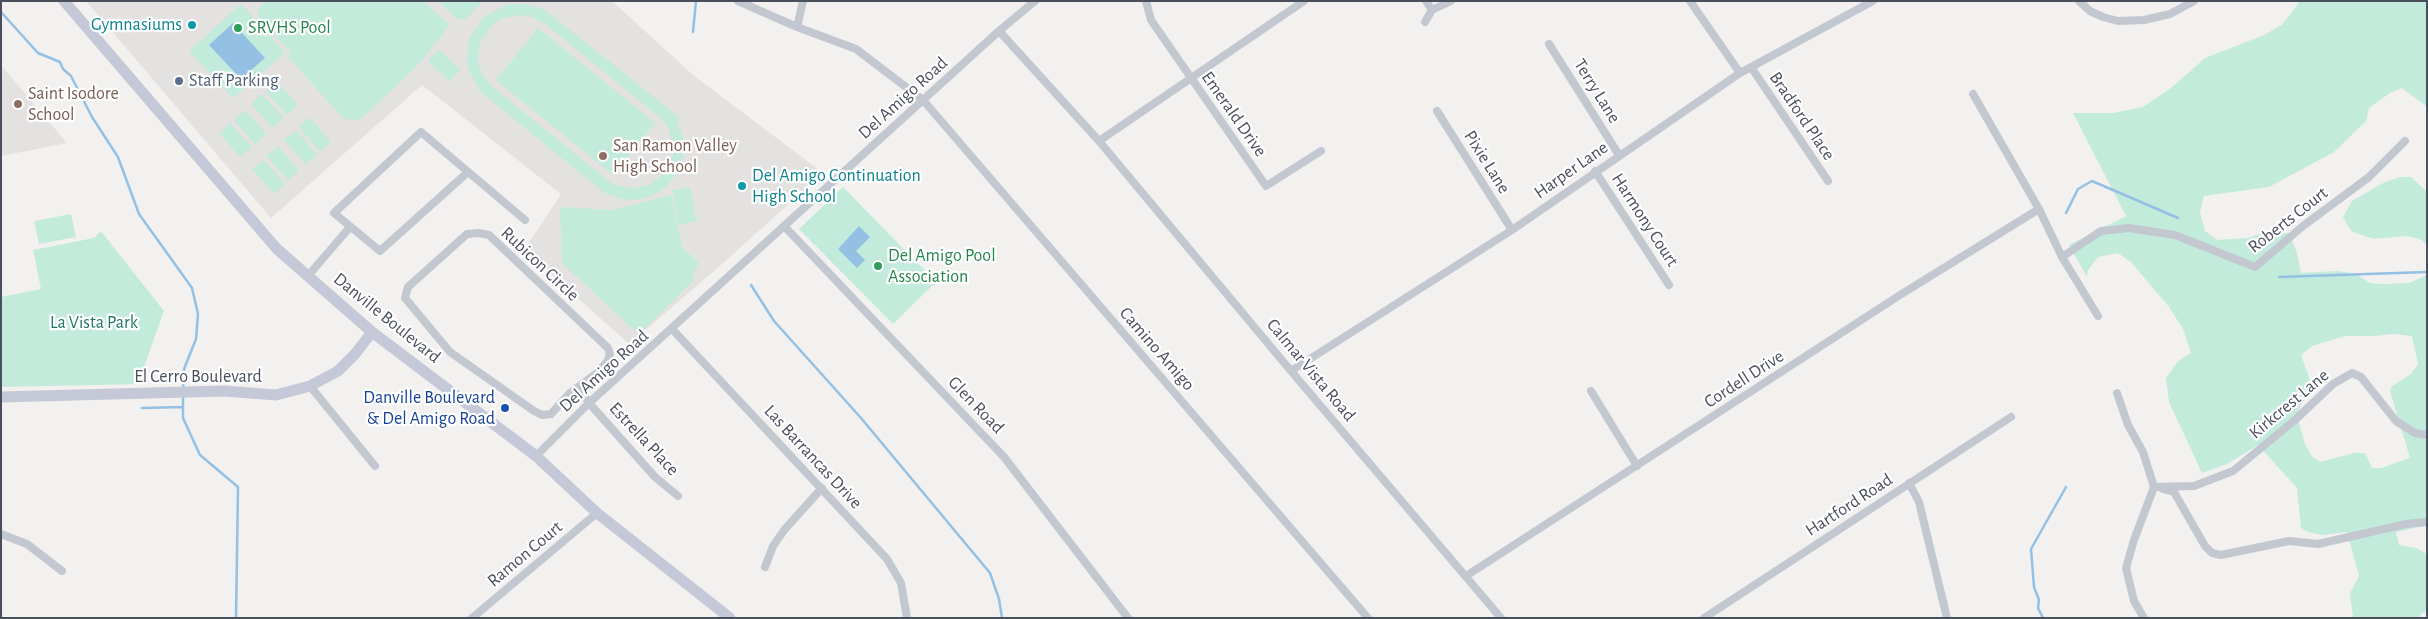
<!DOCTYPE html>
<style>
body{margin:0}
#map{position:relative;width:2428px;height:619px;overflow:hidden;background:#f2f1f0;font-family:"Alegreya Sans",sans-serif}
canvas{display:block}
.frame{position:absolute;inset:0;border:2px solid #4a4f5c;pointer-events:none}
</style>
<div id="map">
<canvas width="2428" height="619"></canvas>
<div class="frame"></div>
</div>
<script>
const c = document.querySelector('canvas').getContext('2d');
c.lineJoin = 'round';
function fill(path, color) { c.fillStyle = color; c.fill(path, 'evenodd'); }
const shape = rows => new Path2D(rows.map(r => 'M' + r).join(''));
function trace(path, color, width, dash) { c.strokeStyle = color; c.lineWidth = width; c.lineCap = dash ? 'butt' : 'round'; c.setLineDash(dash || []); c.stroke(path); }
function write(font, color, halo, rows, align = 'center') {
  c.font = font + ' "Alegreya Sans",sans-serif'; c.lineWidth = 4.5; c.setLineDash([]); c.textBaseline = 'middle'; c.strokeStyle = halo; c.fillStyle = color; for (const [text, x, y, turn = 0] of rows) {
    c.save(); c.translate(x, y); c.rotate((+turn || 0) * Math.PI / 180); c.textAlign = isNaN(turn) ? turn : align; if (halo) c.strokeText(text, 0, 0); c.fillText(text, 0, 0); c.restore();
  }
}
fill(shape([
 [86,1,612,1,693,75,823,173,720,266,629,344,524,250,561,194,422,85,271,218],
 [1,65,67,143,1,156]
]), '#e3e2e1');
fill(shape([
 [266,1,423,1,450,25,419,64,360,120,344,119,289,58,290,52,259,18,258,9],
 [439,1,483,1,466,19,457,19],
 [2300,1,2427,1,2427,107,2402,88,2390,93,2369,108,2366,121,2334,152,2269,187,2204,196,2200,213,2205,231,2217,240,2247,238,2265,232,2289,233,2297,253,2301,273,2338,271,2356,274,2370,283,2383,284,2409,283,2427,275,2427,525,2396,532,2399,545,2416,548,2427,554,2427,611,2420,614,2422,618,2353,618,2350,593,2359,576,2347,532,2323,535,2308,532,2301,528,2297,488,2258,445,2227,464,2202,473,2169,402,2166,378,2178,361,2191,353,2183,329,2169,307,2131,262,2118,253,2098,257,2088,270,2087,277,2069,245,2126,216,2073,113,2114,113,2143,107,2171,88,2205,58,2264,35,2282,25],
 [2393,334,2412,336,2418,364,2411,374,2392,386,2390,391,2410,458,2381,468,2372,468,2365,453,2354,453,2320,462,2312,456,2305,444,2297,416,2300,406,2313,388,2301,355,2312,346,2345,336,2374,336],
 [241,4,285,53,233,98,189,51],
 [509,4,527,4,545,10,680,118,677,121,684,141,683,158,677,173,667,186,653,195,637,200,621,199,605,193,479,91,467,66,469,39,484,16],
 [518,15,532,17,545,24,662,119,669,130,673,149,670,162,659,178,648,185,636,188,623,187,611,183,488,83,478,64,480,43,492,25,504,18],
 [538,28,655,123,613,175,496,80],
 [439,49,460,70,449,81,428,61],
 [277,81,298,105,287,115,265,91],
 [262,94,284,118,272,128,251,104],
 [245,110,266,134,255,144,234,120],
 [310,117,331,142,320,152,299,127],
 [230,123,252,147,240,157,219,133],
 [296,130,317,155,306,164,284,140],
 [278,146,299,171,288,180,266,156],
 [264,160,285,184,274,194,252,169],
 [2400,177,2411,177,2427,192,2427,245,2420,239,2407,236,2373,239,2351,231,2343,217,2352,201,2385,182],
 [690,187,697,221,678,225,672,190],
 [843,187,936,282,893,324,799,229],
 [671,195,682,247,699,263,692,277,694,280,643,330,634,330,562,263,560,207,613,210],
 [71,214,76,237,39,244,34,221],
 [101,231,164,311,145,364,143,384,1,387,1,297,41,289,33,250,94,238]
]), '#c3ebdc');
fill(shape([
 [233,23,265,58,241,79,209,45],
 [859,226,870,237,856,251,865,260,857,268,838,249]
]), '#94c0e4');
trace(shape([
 [1,12,38,53,60,62,63,69,71,76,92,117,118,157,139,214,192,288,198,314,196,339,184,369,183,389],
 [693,32,696,1],
 [2066,213,2078,189,2092,181,2178,218],
 [2279,277,2427,272],
 [751,285,774,321,861,418,990,573,999,599,1002,618],
 [183,394,183,418,200,455,238,487,236,618],
 [142,408,183,407],
 [2043,618,2038,608,2039,600,2034,587,2031,549,2066,487]
]), '#94c0e4', 2.5);
trace(shape([
 [738,1,797,27,856,49,923,100,1368,618],
 [1146,1,1151,20,1266,186,1321,151],
 [1426,1,1432,10],
 [1690,1,1740,73],
 [2079,1,2090,11,2103,17,2118,21,2144,20,2170,14,2194,1],
 [1425,22,1432,10,1451,1],
 [797,27,803,1],
 [999,31,1099,141,1304,1],
 [1549,44,1619,155],
 [1751,67,1828,181],
 [1973,94,2039,209,2062,257,2098,316],
 [1437,111,1512,230],
 [1099,141,1291,371,1501,618],
 [1595,171,1669,285],
 [468,172,380,251,334,213,421,132,525,220],
 [785,227,1004,457,1128,618],
 [479,233,489,235,608,348,610,354,607,362,597,373,569,394,551,414,542,415,534,411,450,352,405,298,408,287,467,234,479,233],
 [2062,257,2101,231,2129,228,2175,235,2255,267,2303,226,2369,177,2405,141],
 [307,277,350,227],
 [672,329,887,559,901,583,907,618],
 [1291,371,1512,230,1740,73,1873,1],
 [310,386,375,466],
 [579,387,589,403,655,477,678,496],
 [1591,391,1637,466],
 [2117,393,2128,425,2143,452,2154,487,2134,540,2126,568,2134,601,2144,618],
 [536,456,589,403,999,31,1035,1],
 [1909,483,1919,502,1947,618],
 [2154,487,2194,486,2233,471,2295,420,2333,384,2352,373,2361,377,2396,421,2415,433,2427,435],
 [2163,489,2174,492,2205,546,2212,553,2221,555,2289,541,2318,544,2406,524,2427,522],
 [1,534,27,544,62,571],
 [765,567,773,546,785,529,822,488],
 [1466,576,1900,295,2039,209],
 [472,618,597,513],
 [1704,618,2011,417]
]), '#c2c7d0', 8);
trace(shape([
 [64,1,277,249,372,332,536,456,597,513,730,618],
 [1,397,224,391,276,395,310,386,338,371,355,354,372,332]
]), '#c5c9d7', 11);
for (const [x, y, r, color] of [
 [192,25,5,"#0f9aa8"],
 [238,28,5,"#2e9e5b"],
 [179,81,5,"#5c6f8a"],
 [18,104,5,"#8d6e63"],
 [603,156,5,"#8d6e63"],
 [742,186,5,"#0f9aa8"],
 [878,266,5,"#2e9e5b"],
 [505,408,5,"#1a4fb4"]
]) { const dot = new Path2D(); dot.arc(x, y, r, 0, 2 * Math.PI); c.fillStyle = color; c.fill(dot); trace(dot, '#fff', 2); }
write('18px', '#0d838f', '#fff', [
 ["Gymnasiums",182,25],
 ["Del Amigo Continuation",752,176,"left"],
 ["High School",752,197,"left"]
], 'right');
write('18px', '#27864d', '#fff', [
 ["SRVHS Pool",248,28],
 ["Del Amigo Pool",888,256],
 ["Association",888,277]
], 'left');
write('18px', '#4e5e75', '#fff', [
 ["Staff Parking",189,81]
], 'left');
write('18px', '#4a4f5c', '#fff', [
 ["Terry Lane",1597,91,58],
 ["Del Amigo Road",903,98,-42],
 ["Emerald Drive",1234,114,55],
 ["Bradford Place",1802,116,56],
 ["Pixie Lane",1487,162,58],
 ["Harper Lane",1571,170,-35],
 ["Harmony Court",1645,220,57],
 ["Roberts Court",2288,220,-38],
 ["Rubicon Circle",540,264,43],
 ["Danville Boulevard",387,318,39],
 ["Camino Amigo",1157,349,49],
 ["Calmar Vista Road",1311,370,50],
 ["Del Amigo Road",604,371,-42],
 ["El Cerro Boulevard",198,377],
 ["Cordell Drive",1744,379,-33],
 ["Kirkcrest Lane",2289,404,-40],
 ["Glen Road",976,405,46],
 ["Estrella Place",644,439,47],
 ["Las Barrancas Drive",813,457,47],
 ["Hartford Road",1849,505,-33],
 ["Ramon Court",525,554,-40]
]);
write('18px', '#785e54', '#fff', [
 ["Saint Isodore",28,94],
 ["School",28,115],
 ["San Ramon Valley",613,146],
 ["High School",613,167]
], 'left');
write('18px', '#207761', '#fff', [
 ["La Vista Park",94,323]
]);
write('18px', '#164399', '#fff', [
 ["Danville Boulevard",495,398],
 ["& Del Amigo Road",495,419]
], 'right');
</script>
